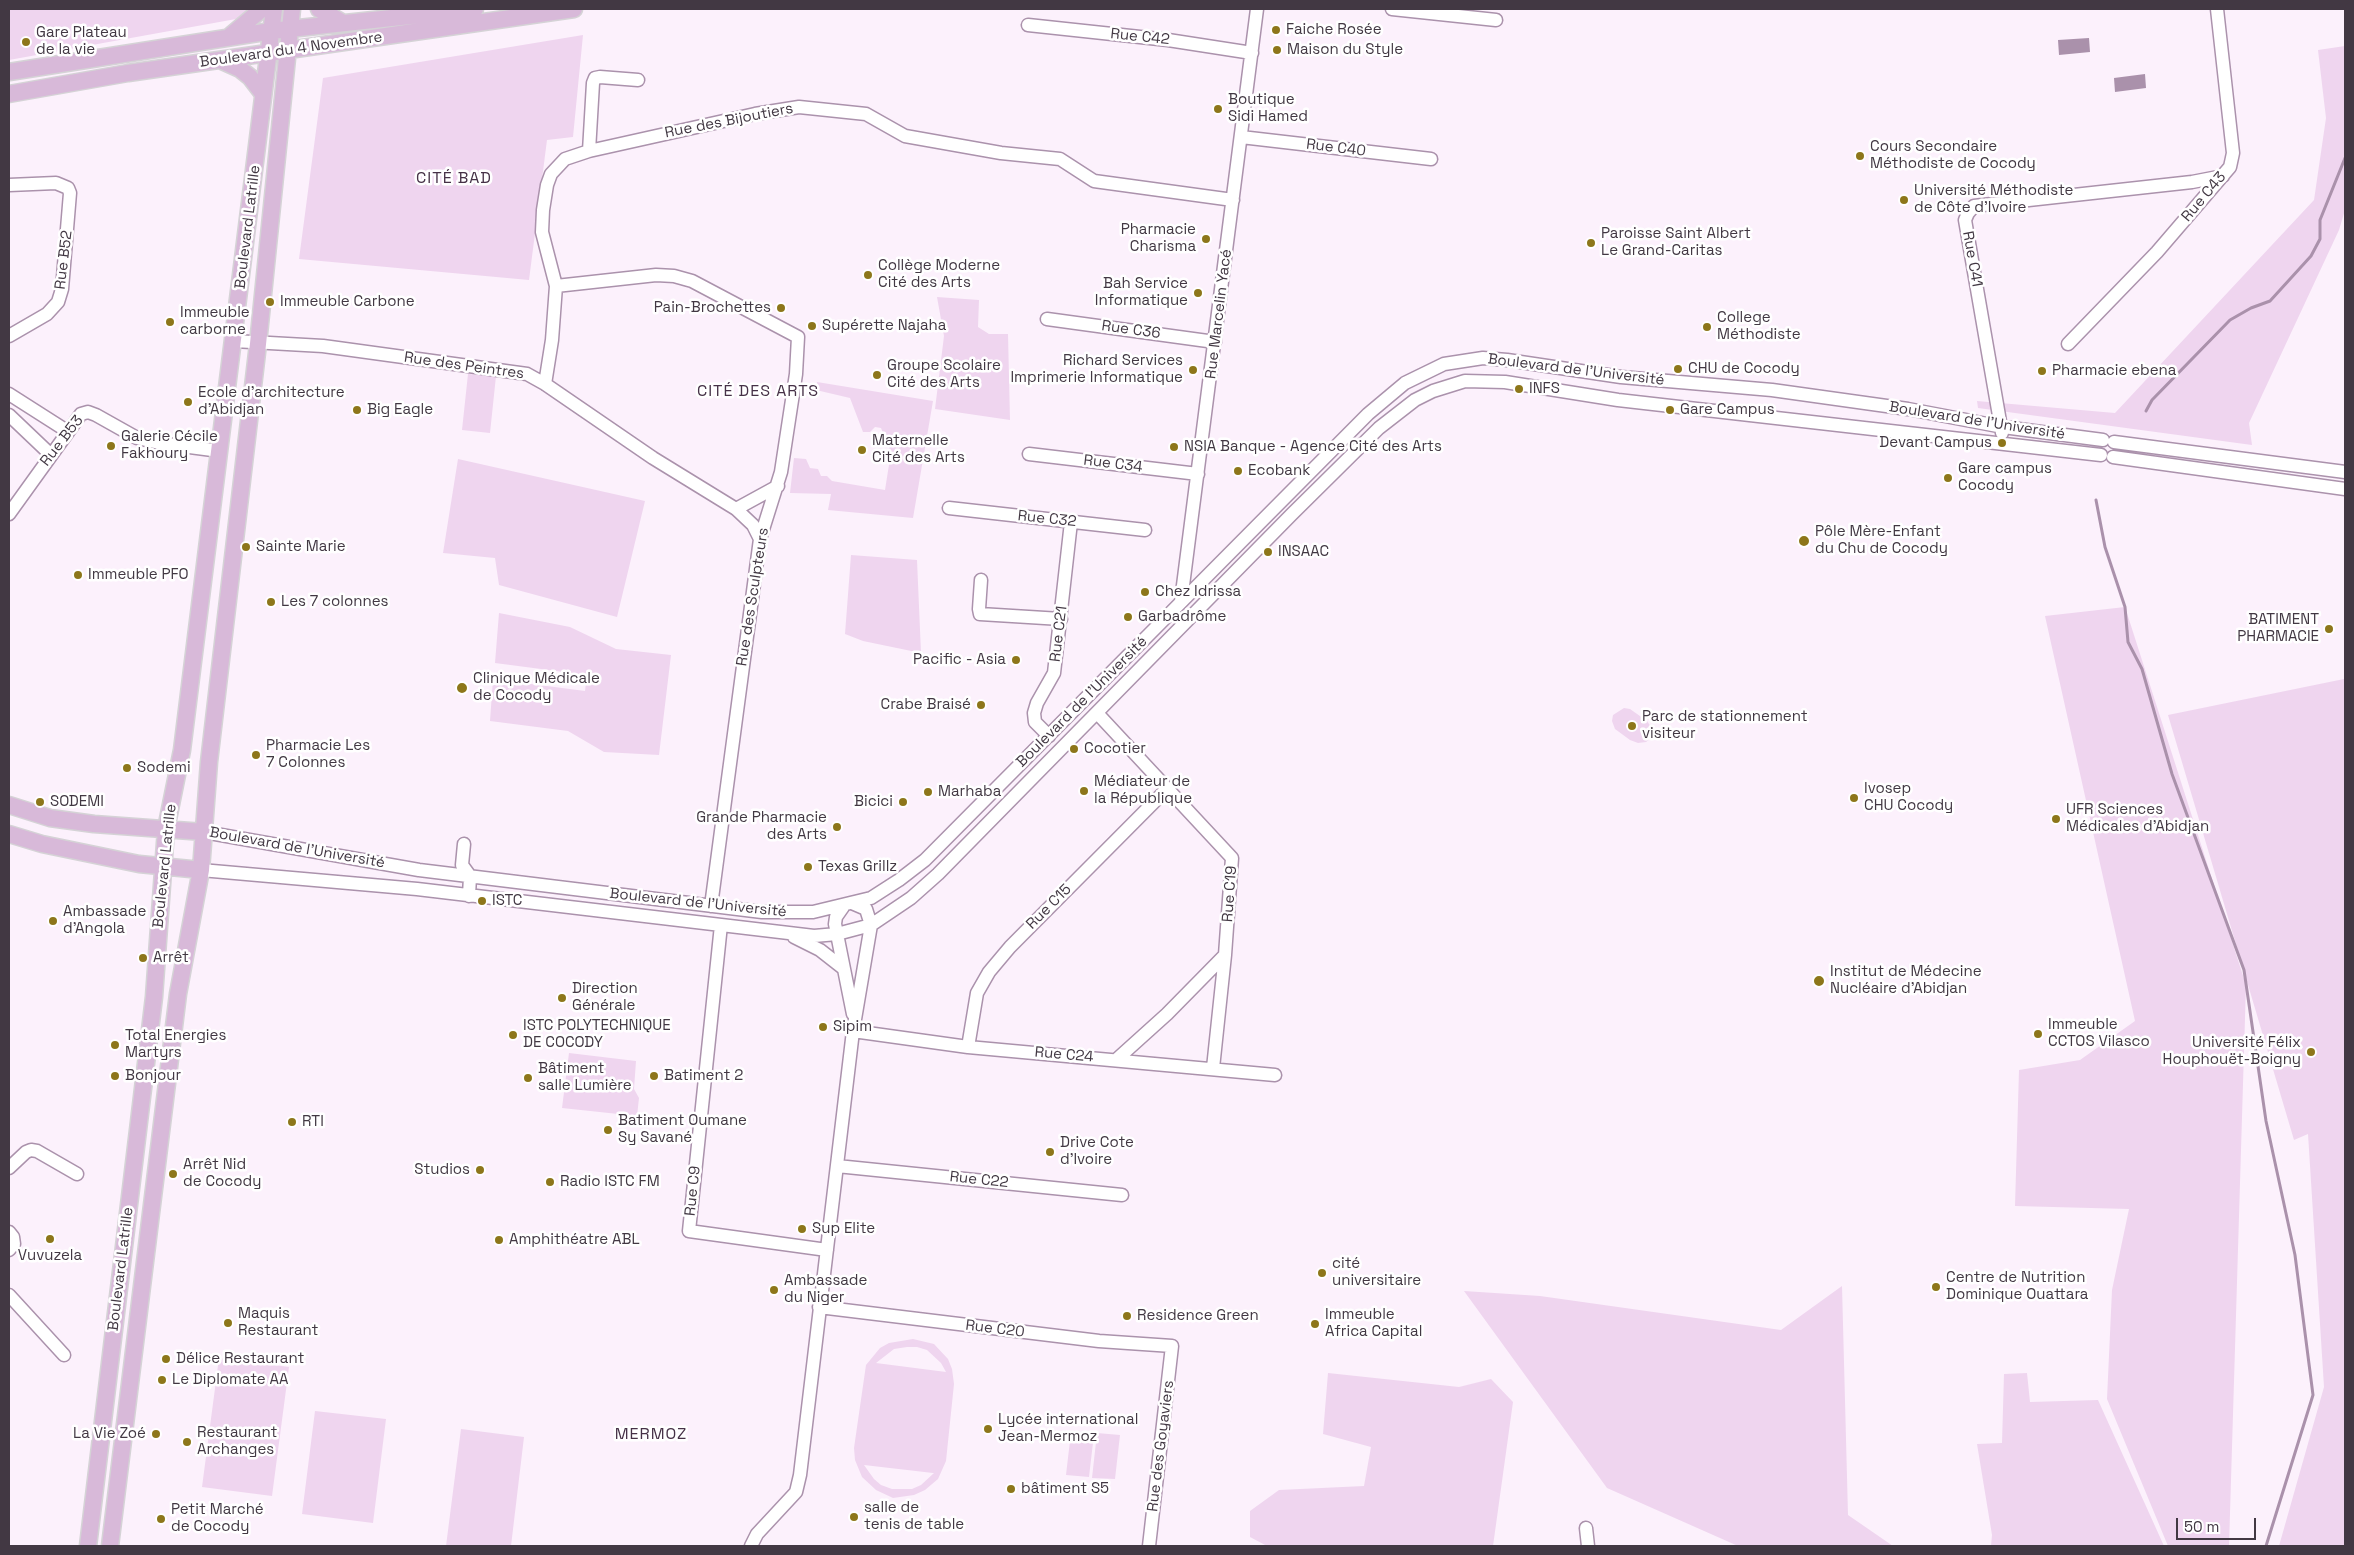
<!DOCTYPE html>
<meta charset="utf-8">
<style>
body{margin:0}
#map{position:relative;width:2354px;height:1555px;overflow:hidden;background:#fcf1fc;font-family:"Space Grotesk",sans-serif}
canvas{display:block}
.frame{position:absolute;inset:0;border:10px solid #423843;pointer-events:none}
.scale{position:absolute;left:2176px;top:1518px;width:80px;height:22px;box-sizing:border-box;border:2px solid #423843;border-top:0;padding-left:6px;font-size:15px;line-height:18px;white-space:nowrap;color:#423843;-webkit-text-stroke:4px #fff;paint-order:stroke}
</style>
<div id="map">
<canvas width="2354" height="1555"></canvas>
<div class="frame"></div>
<div class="scale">50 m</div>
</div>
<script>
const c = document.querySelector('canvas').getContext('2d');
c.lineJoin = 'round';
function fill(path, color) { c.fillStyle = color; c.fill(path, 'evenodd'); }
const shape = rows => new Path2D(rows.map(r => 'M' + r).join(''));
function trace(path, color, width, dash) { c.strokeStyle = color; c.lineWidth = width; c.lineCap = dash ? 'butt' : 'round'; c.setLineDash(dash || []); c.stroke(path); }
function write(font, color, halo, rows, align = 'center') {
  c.font = font + ' "Space Grotesk",sans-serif'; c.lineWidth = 5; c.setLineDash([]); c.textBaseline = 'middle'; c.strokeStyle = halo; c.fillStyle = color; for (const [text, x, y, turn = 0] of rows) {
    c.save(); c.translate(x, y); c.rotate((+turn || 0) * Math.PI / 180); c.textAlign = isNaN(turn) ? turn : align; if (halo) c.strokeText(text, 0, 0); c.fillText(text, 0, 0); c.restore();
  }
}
fill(shape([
 [9,9,252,9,236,19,9,60],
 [583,35,573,137,547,140,529,280,299,259,323,78],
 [2345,46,2345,210,2339,230,2249,423,2252,445,1978,408,1977,401,2115,413,2314,200,2326,118,2318,50],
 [937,297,979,300,978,327,989,334,1008,334,1010,420,935,409,944,336],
 [468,374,496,376,490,433,462,430],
 [817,382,933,401,913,518,828,510,831,494,790,493,794,458,806,459,810,468,818,469,821,476,827,476,832,481,885,490,891,452,881,428,875,427,870,432,863,432,850,398,816,390],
 [458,459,645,501,617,617,499,585,495,558,443,553],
 [851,555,917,560,921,653,863,641,845,634],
 [2125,607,2246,985,2229,1546,2168,1546,2107,1399,2112,1290,2129,1209,2015,1206,2019,1070,2080,1060,2135,1021,2045,616],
 [499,613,570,627,616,649,671,655,659,755,604,752,568,731,490,721,493,679,585,691,587,675,495,663],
 [2344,679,2345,1546,2279,1546,2324,1387,2308,1134,2294,1140,2168,715],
 [1624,708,1630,709,1647,721,1651,727,1650,739,1646,742,1638,743,1630,740,1615,729,1612,721,1613,715],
 [569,1053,636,1061,634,1089,639,1098,637,1116,562,1108],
 [1842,1286,1848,1515,1893,1546,1738,1546,1607,1488,1464,1291,1540,1296,1781,1330],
 [913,1339,934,1344,948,1359,952,1369,954,1384,946,1461,938,1479,925,1490,914,1495,893,1498,876,1490,862,1477,855,1460,854,1448,866,1365,880,1348,889,1343],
 [907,1347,917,1347,927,1350,941,1363,946,1372,876,1363,894,1349],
 [864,1465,933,1473,934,1473,921,1485,912,1489,892,1489,881,1485,874,1479],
 [219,1358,289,1367,272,1496,202,1487],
 [1328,1373,1459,1387,1491,1379,1513,1402,1493,1546,1267,1546,1250,1537,1250,1511,1279,1490,1364,1486,1371,1447,1323,1434],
 [2027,1373,2030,1402,2098,1400,2164,1546,1991,1546,1992,1535,1977,1444,2002,1443,2004,1374],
 [315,1411,386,1419,373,1523,302,1514],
 [461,1429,524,1437,511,1546,446,1546],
 [1071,1432,1094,1434,1089,1477,1066,1475],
 [1097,1433,1120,1435,1115,1479,1092,1478]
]), '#efd5ef');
fill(shape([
 [2089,38,2090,52,2059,55,2058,40],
 [2145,74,2146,88,2115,92,2114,78]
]), '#aa91ab');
trace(shape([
 [2146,411,2152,400,2230,320,2251,308,2270,301,2311,256,2320,239,2320,220,2345,158],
 [2096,500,2105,547,2125,607,2128,642,2142,669,2172,774,2244,970,2266,1121,2295,1255,2313,1395,2266,1546]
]), '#aa91ab', 3);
const minor = shape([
 [1392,9,1496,20],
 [1028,25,1168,40,1252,53],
 [1241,137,1431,159],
 [589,151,593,83,595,78,600,77,638,80],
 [9,185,56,183,68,188,70,193,62,289,58,302,47,314,9,336],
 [556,286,656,275,674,276,692,281,798,337,796,374,781,472,760,539,711,906],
 [1047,319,1215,342],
 [234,341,323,346,527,374,545,384,653,458,736,509,753,525,760,539],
 [2068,344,2157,252,2230,167,2233,153,2217,9],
 [545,384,552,340,556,286,542,232,543,210,547,185,551,174,565,159,589,151,755,114,799,107,866,114,905,136,1001,153,1060,159,1094,181,1233,200],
 [9,394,67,431],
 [9,415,50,454],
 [2002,433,1965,220,1968,213,1974,206,2192,182,2223,176],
 [2114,442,2345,472],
 [1029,454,1198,474],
 [2113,457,2345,489],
 [949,508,1145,530],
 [736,509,778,486],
 [9,514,81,414,88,412,96,415,137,438,159,443,220,451],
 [981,580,979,609,980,614,1061,619],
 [1181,601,1257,9],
 [1097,713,1232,858,1225,955,1213,1068],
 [1049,736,1035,722,1034,713,1037,703,1054,673,1071,522],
 [204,832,419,870,762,912,813,912,871,898,899,880,925,860,1368,414,1405,383,1444,364,1483,358,1507,360,1621,377,1772,390,1908,409,2003,427,2103,440],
 [464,844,462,865,470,876,469,896],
 [201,870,417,889,814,936,837,934,871,925,911,898,938,874,1292,514,1379,428,1415,400,1433,391,1465,381,1505,382,1618,400,2101,455],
 [843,907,836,917,835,924,853,1014],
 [721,925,689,1231,827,1250],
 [794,937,820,950,843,968],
 [853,1031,968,1047,1275,1075],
 [968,1047,977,993,989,972,1010,947,1168,788],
 [1116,1060,1167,1014,1225,955],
 [837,1166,1122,1195],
 [9,1168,26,1152,31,1150,37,1151,77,1174],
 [9,1232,13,1237,14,1244,9,1250],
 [9,1295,64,1355],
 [819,1307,1099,1341,1172,1346,1149,1546],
 [1586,1528,1588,1546],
 [751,1546,757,1534,796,1492,800,1475,853,1031,871,925,866,909,852,903]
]);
const major = shape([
 [319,9,343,23],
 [230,36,262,9],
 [220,60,240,69,250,77,263,94],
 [9,72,271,31,475,9],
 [9,94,128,73,574,9],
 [9,805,50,818,94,824,204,832],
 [9,834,42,844,139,864,201,870],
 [88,1546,154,997,166,829,182,750,274,9],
 [110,1546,178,994,201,870,209,762,258,344,292,9]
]);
trace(minor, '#ab92ac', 15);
trace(major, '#d5d3d6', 19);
trace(minor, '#fff', 12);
trace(major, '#d8b9d9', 16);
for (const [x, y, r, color] of [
 [1276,30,5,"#8d761a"],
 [26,42,5,"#8d761a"],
 [1277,50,5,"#8d761a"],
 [1218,109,5,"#8d761a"],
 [1860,156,5,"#8d761a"],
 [1904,200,5,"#8d761a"],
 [1206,239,5,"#8d761a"],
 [1591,243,5,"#8d761a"],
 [868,275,5,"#8d761a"],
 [1198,293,5,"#8d761a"],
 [270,302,5,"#8d761a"],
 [781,308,5,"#8d761a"],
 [170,322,5,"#8d761a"],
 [812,326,5,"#8d761a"],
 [1707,327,5,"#8d761a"],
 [1678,369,5,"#8d761a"],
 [1193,370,5,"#8d761a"],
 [2042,371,5,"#8d761a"],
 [877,375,5,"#8d761a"],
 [1519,389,5,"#8d761a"],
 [188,402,5,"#8d761a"],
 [357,410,5,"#8d761a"],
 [1670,410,5,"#8d761a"],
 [2002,443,5,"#8d761a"],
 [111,446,5,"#8d761a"],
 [1174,447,5,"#8d761a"],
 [862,450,5,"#8d761a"],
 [1238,471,5,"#8d761a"],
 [1948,478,5,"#8d761a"],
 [1804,541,6,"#8d761a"],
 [246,547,5,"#8d761a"],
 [1268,552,5,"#8d761a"],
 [78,575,5,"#8d761a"],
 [1145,592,5,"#8d761a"],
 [271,602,5,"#8d761a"],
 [1128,617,5,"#8d761a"],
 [2329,629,5,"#8d761a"],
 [1016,660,5,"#8d761a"],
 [462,688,6,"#8d761a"],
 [981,705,5,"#8d761a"],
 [1632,726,5,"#8d761a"],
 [1074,749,5,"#8d761a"],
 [256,755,5,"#8d761a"],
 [127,768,5,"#8d761a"],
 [1084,791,5,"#8d761a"],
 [928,792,5,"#8d761a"],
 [1854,798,5,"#8d761a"],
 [40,802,5,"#8d761a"],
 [903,802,5,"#8d761a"],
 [2056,819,5,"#8d761a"],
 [837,827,5,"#8d761a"],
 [808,867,5,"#8d761a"],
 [482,901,5,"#8d761a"],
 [53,921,5,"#8d761a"],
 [143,958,5,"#8d761a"],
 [1819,981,6,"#8d761a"],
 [562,998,5,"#8d761a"],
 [823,1027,5,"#8d761a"],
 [2038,1034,5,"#8d761a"],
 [513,1035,5,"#8d761a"],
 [115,1045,5,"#8d761a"],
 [2311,1052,5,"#8d761a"],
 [115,1076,5,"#8d761a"],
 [654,1076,5,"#8d761a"],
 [528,1078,5,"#8d761a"],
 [292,1122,5,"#8d761a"],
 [608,1130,5,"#8d761a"],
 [1050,1152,5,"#8d761a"],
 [480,1170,5,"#8d761a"],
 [173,1174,5,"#8d761a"],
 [550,1182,5,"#8d761a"],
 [802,1229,5,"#8d761a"],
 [50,1239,5,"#8d761a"],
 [499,1240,5,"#8d761a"],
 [1322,1273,5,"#8d761a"],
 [1936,1287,5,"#8d761a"],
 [774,1290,5,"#8d761a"],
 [1127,1316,5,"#8d761a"],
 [228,1323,5,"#8d761a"],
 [1315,1324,5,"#8d761a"],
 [166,1359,5,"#8d761a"],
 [162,1380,5,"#8d761a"],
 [988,1429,5,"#8d761a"],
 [156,1434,5,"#8d761a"],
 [187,1442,5,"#8d761a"],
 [1011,1489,5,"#8d761a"],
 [854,1517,5,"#8d761a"],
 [161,1519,5,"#8d761a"]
]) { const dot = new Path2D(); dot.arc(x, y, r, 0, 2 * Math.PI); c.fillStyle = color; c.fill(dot); trace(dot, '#fff', 2); }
write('15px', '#423843', '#fff', [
 ["Faiche Rosée",1286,30],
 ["Gare Plateau",36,33],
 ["de la vie",36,50],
 ["Maison du Style",1287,50],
 ["Boutique",1228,100],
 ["Sidi Hamed",1228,117],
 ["Cours Secondaire",1870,147],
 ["Méthodiste de Cocody",1870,164],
 ["Université Méthodiste",1914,191],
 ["de Côte d'Ivoire",1914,208],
 ["Pharmacie",1196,230,"right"],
 ["Charisma",1196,247,"right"],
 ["Paroisse Saint Albert",1601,234],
 ["Le Grand-Caritas",1601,251],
 ["Collège Moderne",878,266],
 ["Cité des Arts",878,283],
 ["Bah Service",1188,284,"right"],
 ["Informatique",1188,301,"right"],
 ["Immeuble Carbone",280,302],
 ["Pain-Brochettes",771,308,"right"],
 ["Immeuble",180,313],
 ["carborne",180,330],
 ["College",1717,318],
 ["Méthodiste",1717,335],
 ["Supérette Najaha",822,326],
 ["Richard Services",1183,361,"right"],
 ["Imprimerie Informatique",1183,378,"right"],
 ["Groupe Scolaire",887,366],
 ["Cité des Arts",887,383],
 ["CHU de Cocody",1688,369],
 ["Pharmacie ebena",2052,371],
 ["INFS",1529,389],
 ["Ecole d'architecture",198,393],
 ["d'Abidjan",198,410],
 ["Big Eagle",367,410],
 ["Gare Campus",1680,410],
 ["Galerie Cécile",121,437],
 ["Fakhoury",121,454],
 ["Maternelle",872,441],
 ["Cité des Arts",872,458],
 ["Devant Campus",1992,443,"right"],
 ["NSIA Banque - Agence Cité des Arts",1184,447],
 ["Gare campus",1958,469],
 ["Cocody",1958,486],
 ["Ecobank",1248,471],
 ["Pôle Mère-Enfant",1815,532],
 ["du Chu de Cocody",1815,549],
 ["Sainte Marie",256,547],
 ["INSAAC",1278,552],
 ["Immeuble PFO",88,575],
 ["Chez Idrissa",1155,592],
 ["Les 7 colonnes",281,602],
 ["Garbadrôme",1138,617],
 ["BATIMENT",2319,620,"right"],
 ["PHARMACIE",2319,637,"right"],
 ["Pacific - Asia",1006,660,"right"],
 ["Clinique Médicale",473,679],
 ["de Cocody",473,696],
 ["Crabe Braisé",971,705,"right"],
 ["Parc de stationnement",1642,717],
 ["visiteur",1642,734],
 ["Pharmacie Les",266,746],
 ["7 Colonnes",266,763],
 ["Cocotier",1084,749],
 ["Sodemi",137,768],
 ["Médiateur de",1094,782],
 ["la République",1094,799],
 ["Ivosep",1864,789],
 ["CHU Cocody",1864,806],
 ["Marhaba",938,792],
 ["SODEMI",50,802],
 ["Bicici",893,802,"right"],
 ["UFR Sciences",2066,810],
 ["Médicales d'Abidjan",2066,827],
 ["Grande Pharmacie",827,818,"right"],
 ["des Arts",827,835,"right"],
 ["Texas Grillz",818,867],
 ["ISTC",492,901],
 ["Ambassade",63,912],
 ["d'Angola",63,929],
 ["Arrêt",153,958],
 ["Institut de Médecine",1830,972],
 ["Nucléaire d'Abidjan",1830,989],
 ["Direction",572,989],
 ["Générale",572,1006],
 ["Immeuble",2048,1025],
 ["CCTOS Vilasco",2048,1042],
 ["ISTC POLYTECHNIQUE",523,1026],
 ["DE COCODY",523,1043],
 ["Sipim",833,1027],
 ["Total Energies",125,1036],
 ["Martyrs",125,1053],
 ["Université Félix",2301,1043,"right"],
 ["Houphouët-Boigny",2301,1060,"right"],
 ["Bâtiment",538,1069],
 ["salle Lumière",538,1086],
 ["Bonjour",125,1076],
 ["Batiment 2",664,1076],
 ["Batiment Oumane",618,1121],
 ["Sy Savané",618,1138],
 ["RTI",302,1122],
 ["Drive Cote",1060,1143],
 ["d'Ivoire",1060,1160],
 ["Arrêt Nid",183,1165],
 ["de Cocody",183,1182],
 ["Studios",470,1170,"right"],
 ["Radio ISTC FM",560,1182],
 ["Sup Elite",812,1229],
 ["Amphithéatre ABL",509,1240],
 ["Vuvuzela",50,1256,"center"],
 ["cité",1332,1264],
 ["universitaire",1332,1281],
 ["Centre de Nutrition",1946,1278],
 ["Dominique Ouattara",1946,1295],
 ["Ambassade",784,1281],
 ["du Niger",784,1298],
 ["Maquis",238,1314],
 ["Restaurant",238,1331],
 ["Immeuble",1325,1315],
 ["Africa Capital",1325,1332],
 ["Residence Green",1137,1316],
 ["Délice Restaurant",176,1359],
 ["Le Diplomate AA",172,1380],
 ["Lycée international",998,1420],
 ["Jean-Mermoz",998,1437],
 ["Restaurant",197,1433],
 ["Archanges",197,1450],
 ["La Vie Zoé",146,1434,"right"],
 ["bâtiment S5",1021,1489],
 ["salle de",864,1508],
 ["tenis de table",864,1525],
 ["Petit Marché",171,1510],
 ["de Cocody",171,1527]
], 'left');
write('15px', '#423843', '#fff', [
 ["Rue C42",1140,37,6],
 ["Boulevard du 4 Novembre",291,50,-8],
 ["Rue des Bijoutiers",729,121,-11],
 ["Rue C40",1336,148,7],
 ["Rue C43",2204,197,-50],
 ["Boulevard Latrille",248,227,-83],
 ["Rue C41",1972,259,80],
 ["Rue B52",64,260,-83],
 ["Rue Marcelin Yacé",1219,314,-83],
 ["Rue C36",1131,330,8],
 ["Rue des Peintres",464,366,8],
 ["Boulevard de l'Université",1576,370,7],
 ["Boulevard de l'Université",1977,421,9],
 ["Rue B53",62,441,-52],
 ["Rue C34",1113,464,7],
 ["Rue C32",1047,519,6],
 ["Rue des Sculpteurs",753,597,-81],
 ["Rue C21",1059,634,-83],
 ["Boulevard de l'Université",1082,702,-45],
 ["Boulevard de l'Université",297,848,10],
 ["Boulevard Latrille",165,866,-84],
 ["Rue C19",1230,894,-86],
 ["Boulevard de l'Université",698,903,6],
 ["Rue C15",1049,907,-45],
 ["Rue C24",1064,1055,5],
 ["Rue C22",979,1180,6],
 ["Rue C9",693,1191,-84],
 ["Boulevard Latrille",121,1269,-83],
 ["Rue C20",995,1329,7],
 ["Rue des Goyaviers",1161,1446,-83]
]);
c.letterSpacing = '1px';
write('16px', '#463147', '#fff', [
 ["CITÉ BAD",454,179],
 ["CITÉ DES ARTS",758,392],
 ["MERMOZ",651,1435]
]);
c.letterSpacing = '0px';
</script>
